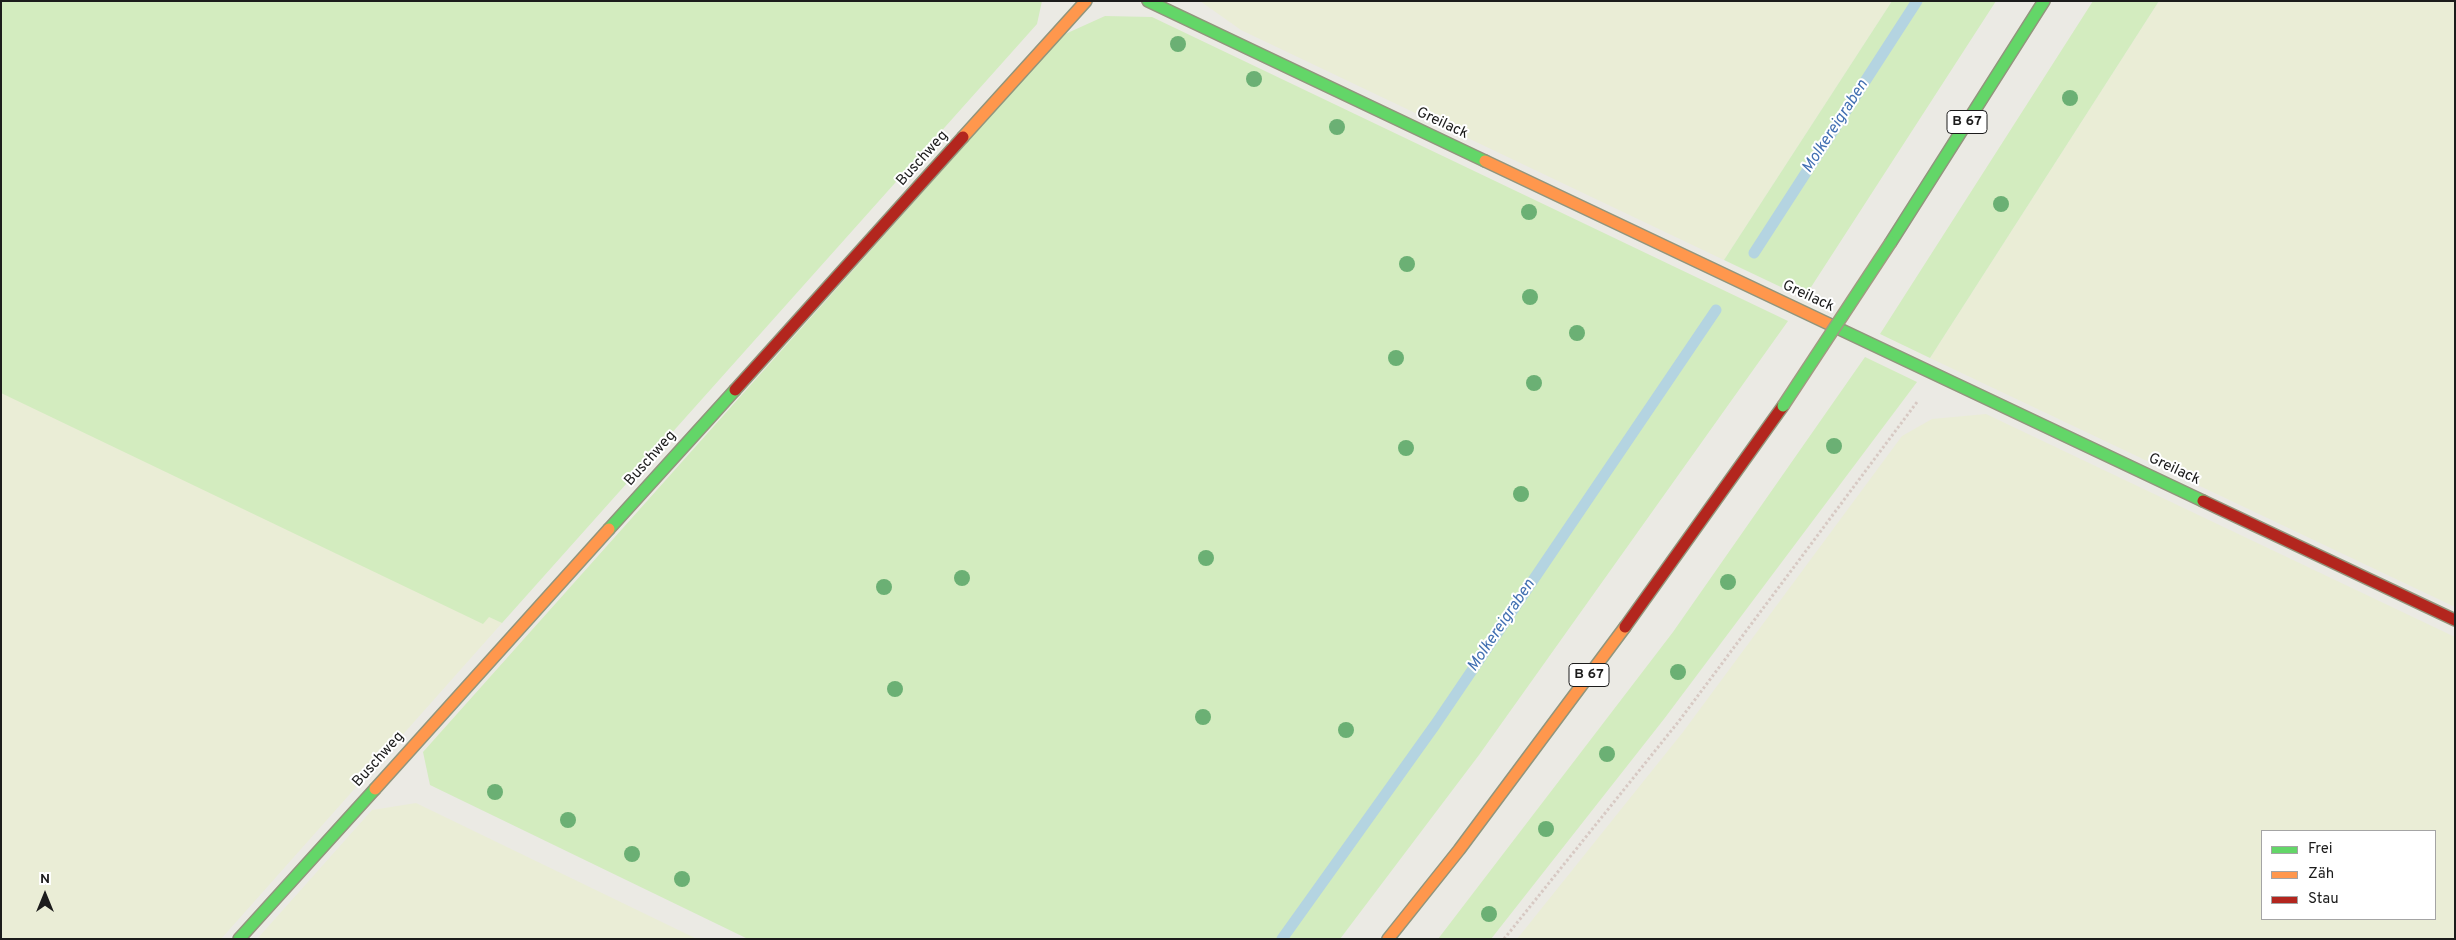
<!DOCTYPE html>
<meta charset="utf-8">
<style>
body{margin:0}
#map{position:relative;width:2456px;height:940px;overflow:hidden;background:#ebeae4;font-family:Overpass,sans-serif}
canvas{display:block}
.frame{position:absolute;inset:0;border:2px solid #1c1c1c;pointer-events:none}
.legend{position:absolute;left:2261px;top:830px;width:175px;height:90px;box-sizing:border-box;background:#fff;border:1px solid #a4a4a4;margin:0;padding:6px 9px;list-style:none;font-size:15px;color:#1c1c1c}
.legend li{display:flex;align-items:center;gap:10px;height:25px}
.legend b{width:25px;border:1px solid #a4a4a4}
.north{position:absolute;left:20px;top:870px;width:50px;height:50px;-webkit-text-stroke:4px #fff;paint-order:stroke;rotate:0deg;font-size:14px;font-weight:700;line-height:20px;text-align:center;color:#1c1c1c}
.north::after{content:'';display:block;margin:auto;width:18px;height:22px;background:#1c1c1c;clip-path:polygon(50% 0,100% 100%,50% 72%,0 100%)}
</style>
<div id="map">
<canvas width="2456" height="940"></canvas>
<div class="frame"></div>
<ul class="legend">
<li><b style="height:6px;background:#63d668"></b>Frei</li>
<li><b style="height:6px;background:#ff974d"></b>Zäh</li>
<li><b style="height:6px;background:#b3261e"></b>Stau</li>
</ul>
<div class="north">N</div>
</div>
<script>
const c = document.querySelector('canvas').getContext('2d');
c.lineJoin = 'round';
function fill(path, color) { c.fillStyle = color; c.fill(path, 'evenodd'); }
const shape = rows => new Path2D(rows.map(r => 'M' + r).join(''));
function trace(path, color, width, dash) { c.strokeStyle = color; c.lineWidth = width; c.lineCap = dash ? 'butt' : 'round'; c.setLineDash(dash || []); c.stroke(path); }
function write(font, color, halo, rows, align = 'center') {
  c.font = font + ' Overpass,sans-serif'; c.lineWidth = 4; c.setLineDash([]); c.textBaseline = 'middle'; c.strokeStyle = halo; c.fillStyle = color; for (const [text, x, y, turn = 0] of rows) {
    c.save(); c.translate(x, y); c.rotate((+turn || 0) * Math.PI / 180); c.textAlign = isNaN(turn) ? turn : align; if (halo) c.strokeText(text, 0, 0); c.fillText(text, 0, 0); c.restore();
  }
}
fill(shape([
 [1200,1,1892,1,1724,260,1241,30],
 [2159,1,2455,1,2455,607,1930,358],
 [1,385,502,623,221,939,1,939],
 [1986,414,2455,637,2455,939,1517,939,1683,732,1902,436,1932,419],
 [2435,831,2435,919,2262,919,2262,831],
 [416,803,697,939,257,939,372,810]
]), '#eaedd6');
fill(shape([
 [1,1,1042,1,1037,24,502,623,489,617,483,624,1,393],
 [1892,1,1996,1,1804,298,1724,260],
 [2093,1,2159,1,1930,358,1880,334],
 [1105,16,1152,17,1788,321,1479,755,1340,939,748,939,430,785,423,752,1063,35],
 [1865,357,1917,382,1664,719,1491,939,1438,939,1673,632]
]), '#d3ecbf');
trace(shape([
 [1754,253,1917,1],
 [1282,939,1435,725,1716,310]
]), '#b4d4e1', 11);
const fast = shape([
 [1148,1,1485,161],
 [1891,242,2044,1],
 [1831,325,2203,501],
 [609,529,735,390],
 [239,939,375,789]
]);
const slow = shape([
 [963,137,1086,1],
 [1485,161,1831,325],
 [375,789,609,529],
 [1388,939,1459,850,1625,627]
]);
const jam = shape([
 [735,390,963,137],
 [2203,501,2455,620],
 [1625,627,1783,406]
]);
trace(fast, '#91957c', 14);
trace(slow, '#91957c', 14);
trace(jam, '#91957c', 14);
trace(shape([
 [1504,939,1679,721,1917,402]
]), '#d7c9c3', 3, [2.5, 2.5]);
trace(fast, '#63d668', 11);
trace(slow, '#ff974d', 11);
trace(jam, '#b3261e', 11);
const fastBridge = shape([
 [1783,406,1891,242]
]);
trace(fastBridge, '#a19981', 14, []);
trace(fastBridge, '#63d668', 11);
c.fillStyle = '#6bb074';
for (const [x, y] of [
 [1178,44],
 [1254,79],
 [2070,98],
 [1337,127],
 [2001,204],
 [1529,212],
 [1407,264],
 [1530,297],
 [1577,333],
 [1396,358],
 [1534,383],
 [1834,446],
 [1406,448],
 [1521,494],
 [1206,558],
 [962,578],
 [1728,582],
 [884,587],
 [1678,672],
 [895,689],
 [1203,717],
 [1346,730],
 [1607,754],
 [495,792],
 [568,820],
 [1546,829],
 [632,854],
 [682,879],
 [1489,914]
]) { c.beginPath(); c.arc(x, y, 8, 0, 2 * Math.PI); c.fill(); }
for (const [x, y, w] of [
 [1967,122,40],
 [1589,675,40]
]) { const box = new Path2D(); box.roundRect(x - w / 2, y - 11.5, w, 23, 4); c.fillStyle = '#fff'; c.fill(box); trace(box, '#1c1c1c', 1); }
write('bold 14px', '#1c1c1c', null, [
 ["B 67",1967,122],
 ["B 67",1589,675]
]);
write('15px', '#1c1c1c', '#fff', [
 ["Greilack",1442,124,25],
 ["Buschweg",923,159,-48],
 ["Greilack",1808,297,25],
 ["Buschweg",651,459,-48],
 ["Greilack",2174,470,25],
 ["Buschweg",379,760,-48]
]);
write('italic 16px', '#4270b2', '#fff', [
 ["Molkereigraben",1836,127,-57],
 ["Molkereigraben",1502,626,-56]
]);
</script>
